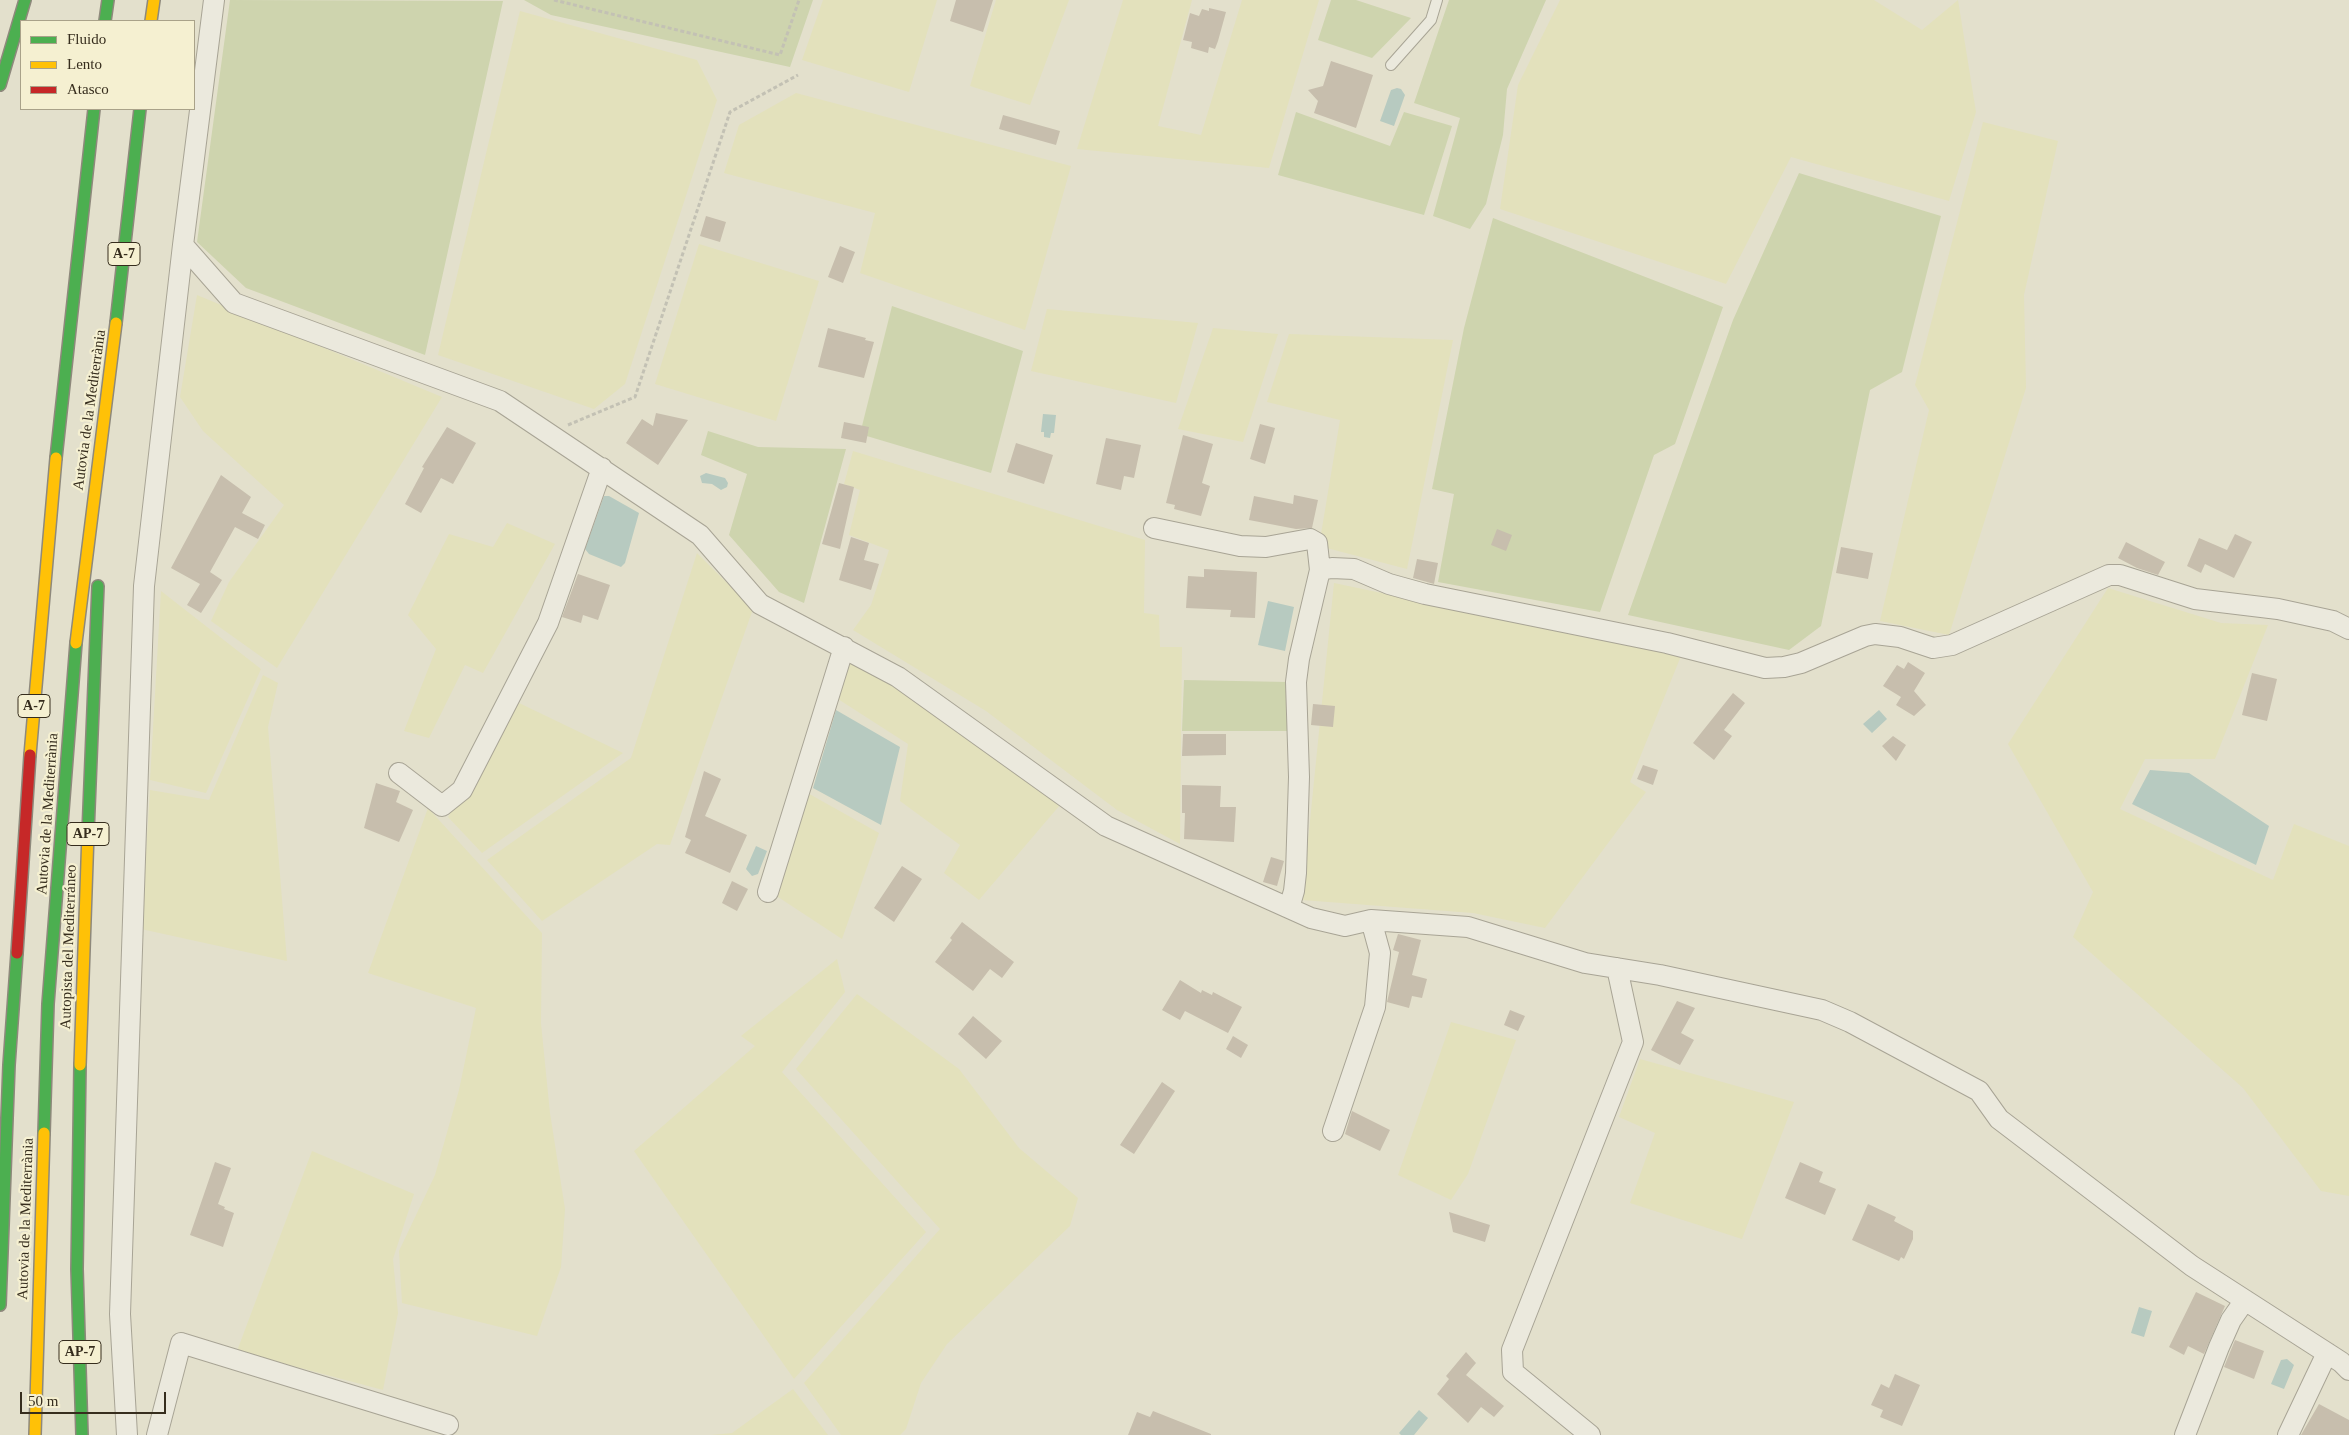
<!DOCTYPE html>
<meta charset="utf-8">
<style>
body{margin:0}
#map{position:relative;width:2349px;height:1435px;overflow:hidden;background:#e3e0cc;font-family:"Times New Roman",serif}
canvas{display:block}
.legend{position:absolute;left:20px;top:20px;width:175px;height:90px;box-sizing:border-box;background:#f5f0d1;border:1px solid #a9a289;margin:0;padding:6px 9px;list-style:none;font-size:15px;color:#362d1d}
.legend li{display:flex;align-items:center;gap:10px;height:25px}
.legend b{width:25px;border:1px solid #a9a289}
.scale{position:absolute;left:20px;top:1392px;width:146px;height:22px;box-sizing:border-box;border:2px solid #362d1d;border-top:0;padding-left:6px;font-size:15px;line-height:18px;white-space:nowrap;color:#362d1d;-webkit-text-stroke:4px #f5f0d1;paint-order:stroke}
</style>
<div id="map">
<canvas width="2349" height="1435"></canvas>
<ul class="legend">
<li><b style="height:6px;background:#4caf50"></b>Fluido</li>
<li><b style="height:6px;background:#ffc107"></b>Lento</li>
<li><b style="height:6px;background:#c62828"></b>Atasco</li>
</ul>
<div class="scale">50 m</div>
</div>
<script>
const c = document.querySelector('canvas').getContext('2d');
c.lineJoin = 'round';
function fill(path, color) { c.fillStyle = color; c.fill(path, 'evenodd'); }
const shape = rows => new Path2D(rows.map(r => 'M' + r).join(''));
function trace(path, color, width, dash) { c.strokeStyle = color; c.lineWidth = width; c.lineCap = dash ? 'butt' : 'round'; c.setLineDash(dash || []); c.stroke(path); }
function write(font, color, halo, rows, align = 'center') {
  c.font = font + ' "Times New Roman",serif'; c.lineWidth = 4.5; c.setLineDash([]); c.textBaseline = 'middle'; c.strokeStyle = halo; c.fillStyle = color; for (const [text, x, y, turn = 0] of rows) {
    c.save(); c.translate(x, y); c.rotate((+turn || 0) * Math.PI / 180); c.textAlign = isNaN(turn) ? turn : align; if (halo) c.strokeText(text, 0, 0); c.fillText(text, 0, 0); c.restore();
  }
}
fill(shape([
 [823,0,937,0,909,92,802,60],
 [996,0,1069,0,1030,105,970,86],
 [1123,0,1192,0,1158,126,1201,135,1242,0,1319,0,1269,168,1077,149],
 [1560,0,1874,0,1922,30,1958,0,1976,112,1949,201,1791,157,1726,284,1500,209,1518,85],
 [520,11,697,60,717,100,625,384,594,409,438,355],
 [796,93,1071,166,1025,330,860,273,875,213,724,173,739,125],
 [1983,122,2058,141,2024,295,2026,388,1949,635,1880,621,1929,410,1915,385],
 [699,244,819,281,776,421,655,384],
 [197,295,442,397,277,668,211,621,229,582,284,505,203,431,180,397],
 [1047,309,1198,323,1176,403,1031,371],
 [1213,328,1278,334,1243,442,1178,429],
 [1289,334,1453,340,1407,569,1319,546,1340,420,1267,402],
 [853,451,1145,540,1144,613,1159,615,1160,647,1182,647,1180,844,1117,810,986,711,853,630,871,605,889,550,849,535,860,490,844,484],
 [507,523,555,544,483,673,465,665,429,738,404,731,436,649,408,615,449,534,493,547],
 [697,553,753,609,670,845,657,844,542,921,487,860,631,758],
 [1334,583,1681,656,1630,782,1646,792,1545,928,1473,913,1302,900],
 [2108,588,2221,623,2268,625,2215,759,2145,759,2120,809,2273,880,2294,824,2349,846,2349,1196,2321,1191,2243,1088,2073,937,2093,892,2008,744],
 [161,591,261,669,206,793,150,780],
 [849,656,913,697,1060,805,979,900,944,873,960,845,900,801,908,744,838,699],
 [263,675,278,683,268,727,287,961,141,929,150,790,209,800],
 [517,702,623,753,482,853,448,817],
 [804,791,879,833,842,939,775,895],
 [428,808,542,933,541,1023,550,1113,565,1209,561,1267,537,1336,402,1303,399,1251,435,1175,459,1090,476,1008,368,973],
 [837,959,845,992,782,1072,926,1232,794,1379,634,1151,755,1046,741,1036],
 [857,994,959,1069,1019,1148,1078,1198,1070,1226,947,1344,921,1383,906,1429,900,1435,841,1435,804,1383,940,1229,796,1069],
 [1451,1022,1516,1040,1468,1174,1451,1200,1398,1175],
 [1640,1059,1794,1102,1742,1239,1630,1203,1655,1133,1619,1117],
 [312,1151,414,1194,393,1259,398,1313,383,1390,237,1351],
 [793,1389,828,1435,711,1435,732,1433]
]), '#e3e1bc');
fill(shape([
 [230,0,503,1,425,355,246,288,197,242],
 [524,0,813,0,790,67,551,15],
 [1331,0,1356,0,1411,18,1372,58,1318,40],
 [1449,0,1546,0,1507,89,1503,135,1486,204,1470,229,1433,216,1460,118,1414,103],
 [1296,112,1390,146,1404,112,1452,126,1424,215,1278,175],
 [1799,173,1941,216,1902,372,1870,390,1821,626,1789,650,1628,615,1733,320],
 [1493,218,1723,307,1675,444,1654,455,1600,612,1438,582,1454,494,1432,489,1464,328],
 [892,306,1023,351,991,473,860,434],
 [708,431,758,447,846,449,804,603,779,592,729,535,747,474,701,455],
 [1184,680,1288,682,1289,731,1182,731]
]), '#ced4ae');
fill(shape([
 [1397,88,1401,89,1405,95,1394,126,1380,121,1391,90],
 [1043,414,1056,415,1054,433,1051,433,1050,438,1044,437,1044,432,1041,432],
 [706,473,725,478,728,483,727,487,721,490,712,484,702,483,700,476],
 [604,496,609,496,639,513,625,563,621,567,589,554,585,549],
 [1268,601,1294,607,1285,651,1258,645],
 [836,710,900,747,881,825,813,788],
 [1879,710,1887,719,1872,733,1863,724],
 [2150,770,2189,773,2269,826,2256,865,2132,804],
 [756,846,767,851,758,874,752,876,746,869],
 [2139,1307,2152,1311,2144,1337,2131,1333],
 [2287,1359,2294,1365,2284,1389,2271,1384,2281,1360],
 [1419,1410,1428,1418,1414,1435,1401,1435,1399,1433]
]), '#b7cac0');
fill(shape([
 [956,0,993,0,983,32,950,21],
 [1209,8,1226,12,1218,41,1215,49,1209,47,1208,53,1191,48,1192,42,1183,40,1190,13,1199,16,1202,9,1209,11],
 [1331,61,1373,75,1356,128,1314,113,1318,101,1308,90,1323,86],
 [1003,115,1060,131,1056,145,999,129],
 [706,216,726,222,720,242,700,236],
 [840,246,855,252,843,283,828,277],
 [828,328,866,338,865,340,874,342,864,378,818,367],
 [656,413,688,420,658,465,626,443,642,419,653,426],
 [844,422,869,427,866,443,841,438],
 [1260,424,1275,428,1265,464,1250,459],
 [447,427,476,443,453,484,441,478,421,513,405,504,424,468,422,467],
 [1183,435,1213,444,1202,483,1210,486,1201,516,1174,509,1175,505,1166,503],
 [1106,438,1141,445,1134,478,1124,476,1121,490,1096,484],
 [1016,443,1053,455,1044,484,1007,472],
 [221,475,251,497,242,513,265,525,258,539,235,527,210,572,222,580,201,613,187,605,200,584,171,568],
 [839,483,854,487,840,549,822,544],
 [1294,495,1318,500,1312,528,1296,529,1249,520,1254,496,1293,504],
 [1497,529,1512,535,1506,551,1491,545],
 [2235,534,2252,542,2234,578,2205,564,2201,573,2187,566,2199,538,2227,550],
 [851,537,869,543,864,560,879,564,871,590,839,580],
 [2126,542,2165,562,2158,575,2137,568,2118,558],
 [1841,547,1873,553,1868,579,1836,573],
 [1417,559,1438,563,1434,584,1413,578],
 [1204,569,1257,572,1255,618,1230,617,1231,610,1186,608,1188,576,1204,577],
 [578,574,610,585,598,620,583,615,581,623,562,617],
 [1908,662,1925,673,1914,691,1926,705,1914,716,1896,705,1901,697,1883,686,1897,665,1904,669],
 [2252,673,2277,679,2267,721,2242,715],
 [1733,693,1745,703,1724,730,1732,736,1714,760,1693,743],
 [1313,704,1335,706,1333,727,1311,725],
 [1183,734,1226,734,1226,755,1182,756],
 [1893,736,1906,745,1896,761,1882,746],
 [1643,765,1658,770,1653,785,1637,779],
 [704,771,721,779,705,816,747,835,730,873,685,853,691,840,685,837],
 [376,783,400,791,396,802,413,810,399,842,364,828],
 [1182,785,1221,786,1220,807,1236,807,1234,842,1184,839,1185,813,1182,813],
 [1271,857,1284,861,1277,886,1263,882],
 [902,866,922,879,894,922,874,908],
 [732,881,748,889,737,911,722,903],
 [962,922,1014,962,1002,978,990,969,973,991,935,962,952,940,950,938],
 [1398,934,1421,940,1412,975,1427,979,1422,998,1412,996,1409,1008,1387,1002,1399,952,1393,950],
 [1180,980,1201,993,1202,990,1212,995,1213,992,1242,1007,1228,1033,1185,1011,1180,1020,1162,1010],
 [1677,1001,1695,1008,1681,1033,1694,1040,1680,1065,1651,1050],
 [1510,1010,1525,1016,1518,1031,1504,1025],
 [973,1016,1002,1041,986,1059,958,1034],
 [1233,1036,1248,1045,1241,1058,1226,1049],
 [1162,1082,1175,1091,1134,1154,1120,1145],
 [1352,1111,1390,1130,1380,1151,1345,1134],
 [215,1162,231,1168,218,1204,225,1207,224,1209,234,1213,223,1247,190,1235],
 [1800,1162,1823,1172,1819,1182,1836,1189,1825,1215,1785,1198],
 [1868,1204,1896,1217,1894,1221,1913,1231,1913,1239,1904,1259,1901,1257,1899,1261,1852,1240],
 [1449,1212,1490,1225,1485,1242,1453,1232],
 [2196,1292,2225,1306,2204,1354,2188,1346,2184,1355,2169,1347],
 [2235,1340,2264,1351,2254,1379,2224,1367],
 [1466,1352,1476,1363,1466,1375,1504,1406,1494,1417,1481,1407,1468,1423,1437,1394,1449,1379,1446,1376],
 [1895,1374,1920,1385,1902,1426,1880,1417,1883,1410,1871,1405,1881,1384,1889,1388],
 [2319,1404,2349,1420,2349,1435,2301,1435],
 [1153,1411,1211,1434,1211,1435,1128,1435,1137,1412,1150,1417]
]), '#c7bead');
const lane = shape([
 [1391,65,1431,20,1437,0]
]);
const street = shape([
 [214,0,183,245,234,303,500,401,700,535,760,604,898,677,1106,826,1311,918,1345,926,1371,920,1468,927,1585,963,1660,975,1822,1010,1850,1022,1979,1091,1999,1119,2192,1266,2341,1362,2349,1370],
 [1154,528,1240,546,1266,547,1310,539,1317,543,1320,570,1299,659,1296,682,1299,777,1296,873,1294,891,1289,908],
 [1320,570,1332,568,1354,569,1389,584,1425,594,1667,643,1765,668,1784,667,1801,663,1865,636,1875,634,1900,637,1933,648,1952,645,2109,575,2120,575,2195,599,2278,609,2333,621,2349,629],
 [399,773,442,806,462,790,548,623,602,468],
 [768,892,844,647],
 [1333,1131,1375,1007,1380,953,1371,920],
 [127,1435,120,1314,144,586,183,245],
 [157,1435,181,1343,448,1425],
 [1590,1435,1513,1372,1512,1350,1633,1042,1617,968],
 [2185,1435,2219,1347,2231,1320,2245,1300],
 [2288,1435,2327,1353]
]);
const fast = shape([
 [105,21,108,0],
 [0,85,25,0],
 [116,323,140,109],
 [56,458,94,109],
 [88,833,98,586],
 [80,1065,77,1269,82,1435],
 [44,1133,48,1004,76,643],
 [0,1305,9,1065,17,953]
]);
const slow = shape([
 [151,21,154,0],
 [76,643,116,323],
 [30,755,56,458],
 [80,1065,88,833],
 [35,1435,44,1133]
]);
const jam = shape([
 [17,953,30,755]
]);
trace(lane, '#a8a495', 12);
trace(street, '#a8a495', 22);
trace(fast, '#8e897c', 14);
trace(slow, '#8e897c', 14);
trace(jam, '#8e897c', 14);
trace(shape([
 [554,0,780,55,799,0],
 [568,425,635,397,730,112,798,75]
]), '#c3c1b4', 3, [4, 2.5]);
trace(lane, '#ebe9dd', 10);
trace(street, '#ebe9dd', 20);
trace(fast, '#4caf50', 11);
trace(slow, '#ffc107', 11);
trace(jam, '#c62828', 11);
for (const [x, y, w] of [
 [124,254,32],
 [34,706,32],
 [88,834,42],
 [80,1352,42]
]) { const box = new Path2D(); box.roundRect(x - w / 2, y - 11.5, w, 23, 4); c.fillStyle = '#f5f0d1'; c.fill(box); trace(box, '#362d1d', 1); }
write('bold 14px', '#362d1d', null, [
 ["A-7",124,254],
 ["A-7",34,706],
 ["AP-7",88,834],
 ["AP-7",80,1352]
]);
write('15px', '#362d1d', '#f5f0d1', [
 ["Autovia de la Mediterrània",90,410,-82],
 ["Autovia de la Mediterrània",48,814,-86],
 ["Autopista del Mediterráneo",69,947,-88],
 ["Autovia de la Mediterrània",26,1219,-88]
]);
</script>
